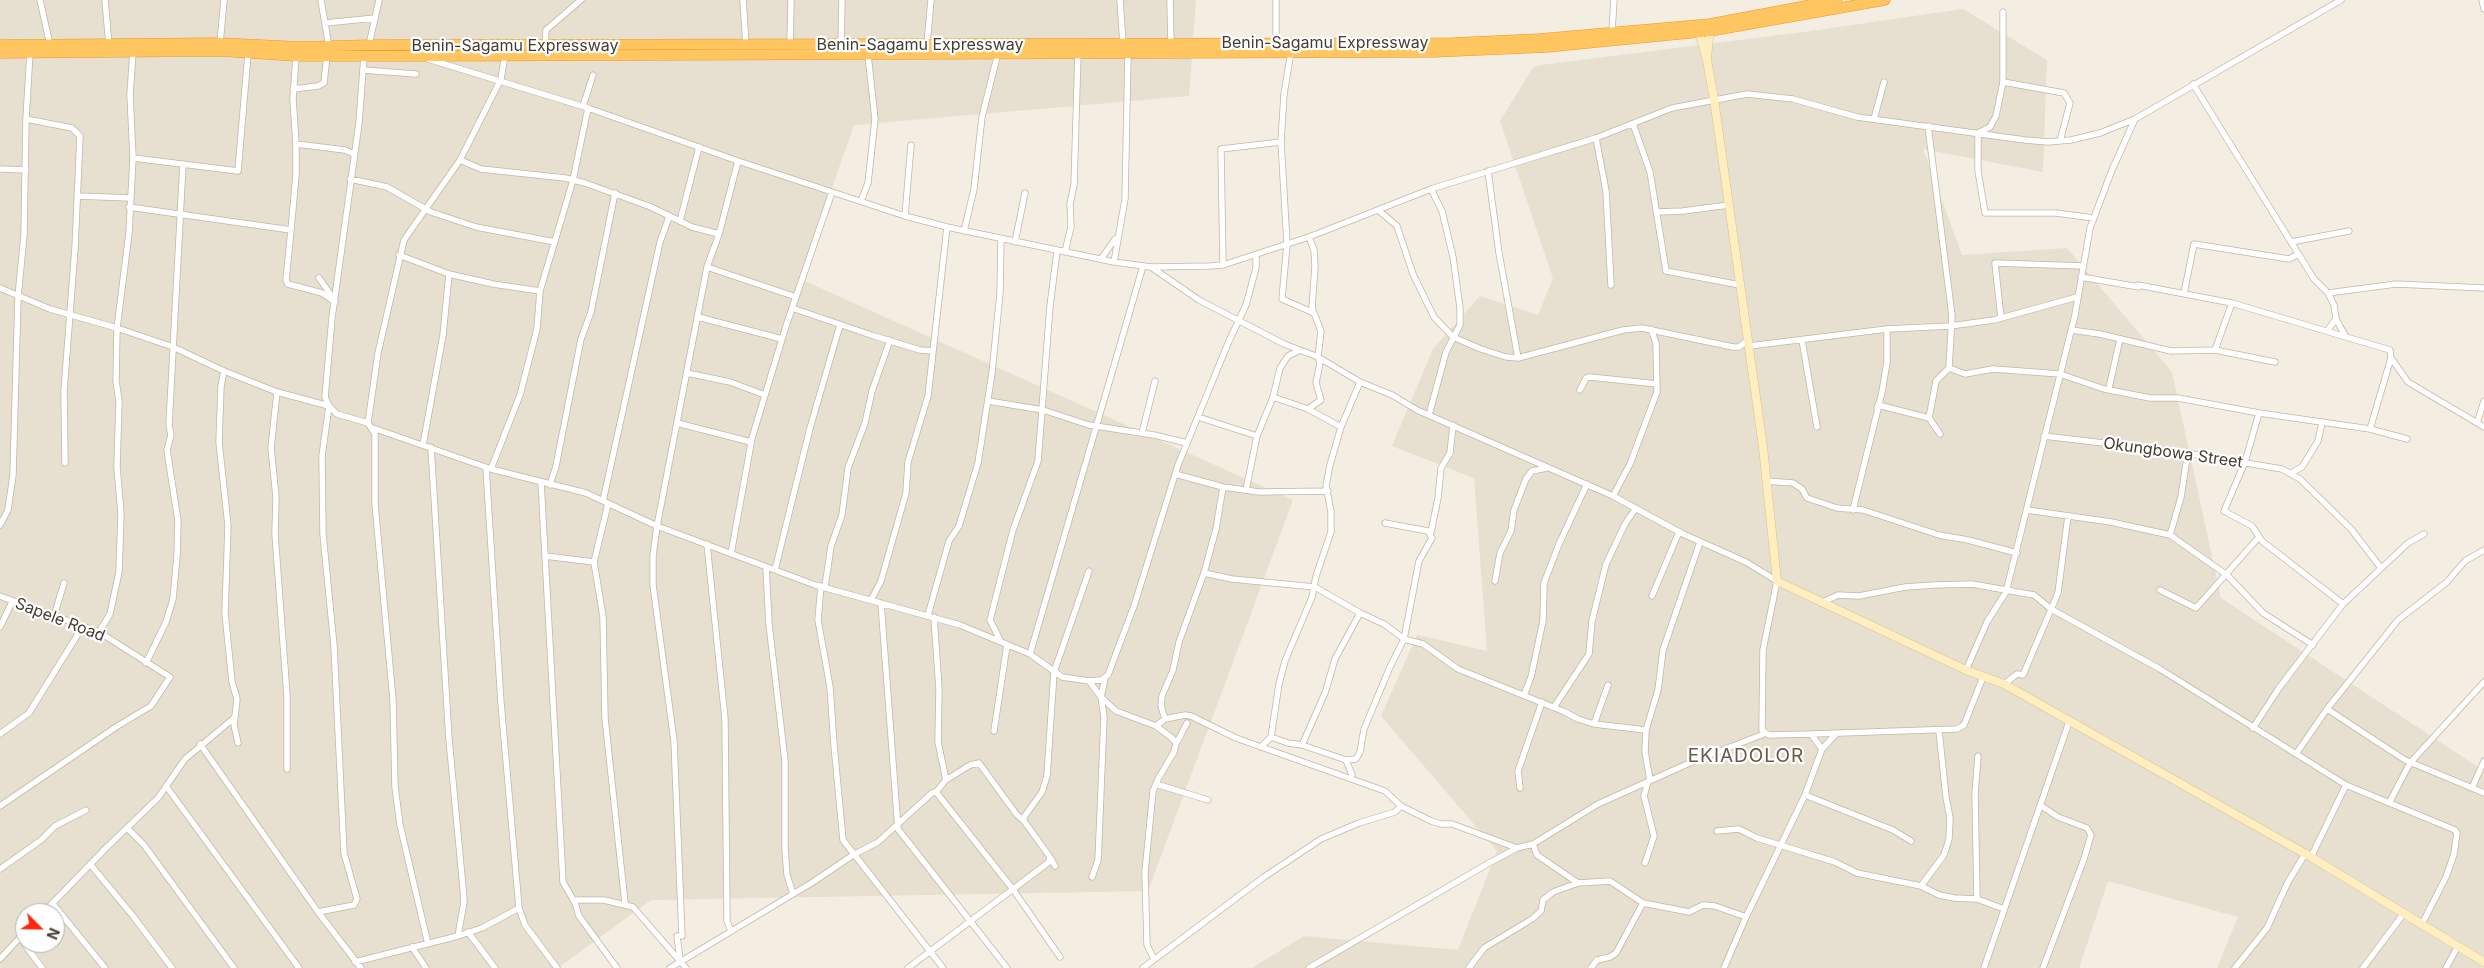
<!DOCTYPE html>
<style>
body{margin:0}
#map{position:relative;width:2484px;height:968px;overflow:hidden;background:#f3ede2;font-family:Inter,sans-serif}
canvas{display:block}
.north{position:absolute;left:15px;top:903px;width:50px;height:50px;box-sizing:border-box;background:#fff;border:1px solid #b4b1ad;border-radius:50%;rotate:113deg;font-size:14px;font-weight:700;line-height:20px;text-align:center;color:#443d32}
.north::after{content:'';display:block;margin:auto;width:18px;height:22px;background:#ff2a0c;clip-path:polygon(50% 0,100% 100%,50% 72%,0 100%)}
</style>
<div id="map">
<canvas width="2484" height="968"></canvas>
<div class="north">N</div>
</div>
<script>
const c = document.querySelector('canvas').getContext('2d');
c.lineJoin = 'round';
function fill(path, color) { c.fillStyle = color; c.fill(path, 'evenodd'); }
const shape = rows => new Path2D(rows.map(r => 'M' + r).join(''));
function trace(path, color, width, dash) { c.strokeStyle = color; c.lineWidth = width; c.lineCap = dash ? 'butt' : 'round'; c.setLineDash(dash || []); c.stroke(path); }
function write(font, color, halo, rows, align = 'center') {
  c.font = font + ' Inter,sans-serif'; c.lineWidth = 4.5; c.setLineDash([]); c.textBaseline = 'middle'; c.strokeStyle = halo; c.fillStyle = color; for (const [text, x, y, turn = 0] of rows) {
    c.save(); c.translate(x, y); c.rotate((+turn || 0) * Math.PI / 180); c.textAlign = isNaN(turn) ? turn : align; if (halo) c.strokeText(text, 0, 0); c.fillText(text, 0, 0); c.restore();
  }
}
fill(shape([
 [0,0,1196,0,1189,96,854,125,800,279,1293,500,1148,891,651,900,558,968,0,968],
 [25,913,55,913,55,943,25,943],
 [1963,9,2047,60,2043,172,1923,149,1962,255,2067,248,2172,372,2221,598,2484,771,2484,968,2217,968,2238,917,2108,881,2079,968,1252,968,1304,936,1458,950,1497,851,1381,716,1417,635,1487,651,1474,478,1392,446,1433,349,1480,296,1538,315,1553,278,1500,121,1534,66,1811,31]
]), '#e7dfcf');
const street = shape([
 [40,0,50,45],
 [105,0,109,45],
 [321,0,329,47],
 [743,0,746,45],
 [1120,0,1123,44],
 [1170,0,1171,44],
 [1276,0,1276,43],
 [2482,0,2484,9],
 [2003,12,2003,82,1996,116,1990,127,1978,133,1978,171,1985,213,2056,213,2094,218],
 [325,23,375,18],
 [1612,31,1614,0],
 [220,43,224,0],
 [927,44,931,0],
 [369,45,379,0],
 [545,45,546,30,581,0],
 [790,45,791,0],
 [841,45,842,0],
 [1291,52,1284,94,1281,142,1287,244,1282,299,1314,313],
 [428,59,588,108,738,161,905,216,947,227,1114,262,1151,267,1209,266,1223,265,1309,237,1431,189,1596,138,1672,108,1747,94,1793,99,1857,117,2025,140,2048,142,2071,140,2100,133,2135,119,2341,0],
 [363,70,416,74],
 [2003,82,2064,93,2070,103,2060,141],
 [2193,84,2314,279,2328,293,2334,305,2336,319,2346,337,2390,350,2391,358,2408,382,2484,427],
 [293,89,318,86,324,83,327,56],
 [583,106,593,75],
 [26,119,72,128,80,136,75,248,64,391,65,463],
 [1874,119,1884,82],
 [1633,124,1650,172,1666,271,1740,285],
 [1928,126,1952,316,1949,368,1936,381,1929,418],
 [1596,138,1606,191,1611,285],
 [296,144,345,150,354,154],
 [133,158,238,171,248,54],
 [460,160,481,169,565,178,585,183,651,207,692,227,719,234],
 [738,161,719,234,707,267,657,526,815,585,960,625,1030,654,1143,266],
 [0,169,26,170],
 [1488,171,1499,253,1518,358],
 [350,179,387,187,431,212,476,227,555,242],
 [77,196,130,198],
 [861,201,868,183,875,119,868,55],
 [129,207,291,230,296,175,296,144,293,99,296,56],
 [1378,210,1397,226,1413,274,1434,317,1453,337,1481,349,1506,357,1518,358,1623,330,1642,328,1733,347,1739,347,1748,340],
 [1658,212,1683,211,1729,205],
 [905,216,911,145],
 [680,221,699,147],
 [291,230,286,280,288,284,322,293,335,302],
 [964,231,974,189,982,117,998,53],
 [1015,242,1025,193],
 [2291,242,2349,231],
 [1065,252,1071,227,1070,204,1074,185,1078,53],
 [399,255,449,274,493,284,540,291],
 [1101,259,1115,239],
 [1114,262,1125,199,1128,53],
 [1223,265,1221,149,1281,142],
 [707,267,796,297],
 [1151,267,1199,300,1284,344,1318,357,1360,382,1392,395,1417,410,1613,496,1683,534,1746,562,1777,581,1763,650,1762,730,1769,735,1811,734,1822,749,1805,795,1746,917,1724,968],
 [2081,277,2139,287],
 [319,278,333,298],
 [2138,285,2232,303,2346,337],
 [0,288,50,309,117,328,173,347,224,371,277,392,329,406,337,414,368,423],
 [2184,293,2194,244,2289,259,2299,254],
 [2328,293,2396,284,2484,288],
 [792,308,874,336,920,350,933,351],
 [698,317,782,339],
 [2001,318,1995,263,2083,266],
 [2071,330,2100,334,2171,351,2215,350,2275,362],
 [2327,331,2336,319],
 [1802,340,1817,427],
 [1749,346,1887,329,1950,326,1994,320,2077,297],
 [2215,350,2232,303],
 [1949,368,1965,374,1993,369,2060,374,2104,389,2150,398,2178,398,2259,413,2370,429,2407,439],
 [224,371,221,386,219,442,228,526,225,613,232,682,237,699,234,725,238,743],
 [687,373,730,382,765,395],
 [2109,388,2120,339],
 [1580,390,1586,378,1590,377,1657,384],
 [277,392,271,448,276,497,275,534,287,696,287,769],
 [1273,397,1308,409,1321,400,1316,383,1320,363,1318,357,1321,331,1312,308,1315,266,1314,250,1309,237],
 [988,401,1043,410,1089,425,1154,435,1187,443],
 [1877,408,1878,405,1929,418,1940,434],
 [1308,409,1341,427],
 [2259,413,2245,462,2224,511,2252,526,2262,541,2343,604],
 [1429,415,1446,352,1460,325,1460,308,1453,257,1442,211,1431,189],
 [1198,417,1257,436,1273,397,1280,368,1288,356,1298,351],
 [677,423,751,442],
 [2477,423,2484,401],
 [373,428,491,469,586,493,657,526,653,556,653,585,674,741,682,936],
 [2370,429,2391,358],
 [1142,433,1155,381],
 [2044,436,2180,452,2282,469,2300,479,2351,529,2381,568],
 [423,445,443,335,449,274],
 [431,447,449,739,463,888,464,902,458,936],
 [486,468,501,703,519,908,525,925,557,968],
 [491,469,520,395,537,329,540,291,573,180,588,108],
 [2291,473,2302,467,2318,441,2322,423],
 [1175,474,1223,487,1259,492,1328,491],
 [1766,481,1793,483,1802,489,1807,498,1837,508,1863,510,1939,535,1968,540,2017,553],
 [541,482,563,882,575,903,579,916,617,968],
 [550,485,556,466,581,339,591,312,615,193],
 [1246,490,1257,436],
 [1613,496,1630,464,1657,392,1656,343,1651,329],
 [603,501,660,242,669,217],
 [608,504,594,562,603,617,605,718,625,903],
 [1853,510,1882,392,1887,362,1887,329],
 [2027,510,2111,522,2170,535,2181,497,2187,458,2181,453],
 [0,525,8,510,13,475,18,297,24,235,26,119,30,52],
 [1431,532,1438,498,1441,468,1450,453,1453,425],
 [2170,535,2227,575,2263,613,2313,645],
 [707,544,725,719,727,921,731,931],
 [731,554,752,438,786,326,832,192],
 [545,556,594,562],
 [766,567,769,624,785,761,785,849,787,875,793,894],
 [775,570,810,428,840,325],
 [1204,573,1232,579,1315,587,1360,613,1384,624,1404,639,1423,644,1458,669,1565,712,1578,719,1594,724,1646,730],
 [1495,581,1500,553,1511,531,1514,510,1526,479,1532,471,1547,468],
 [821,586,818,620,830,687,834,745,843,840,943,968],
 [825,587,831,546,842,515,848,468,865,423,872,391,890,340],
 [2160,590,2196,608,2259,537],
 [0,596,99,632,170,677,151,706,116,727,0,806],
 [1652,596,1679,532],
 [871,600,881,581,906,493,908,462,928,396,947,227],
 [881,603,898,829,1007,968],
 [1821,603,1838,595,1859,596,1905,587,1934,585,1972,584,2034,595,2051,609,2160,669,2346,785,2455,830,2457,833,2454,854,2446,877,2422,924],
 [928,615,949,541,959,526,978,463,992,373,1000,293,1001,239],
 [54,616,64,583],
 [934,617,939,689,938,742,946,780],
 [0,627,12,602],
 [99,632,110,614,119,572,121,514,117,467,119,401,116,381,117,328,129,233,133,158,130,94,133,52],
 [1001,642,990,620,1013,530,1038,461,1050,306,1057,251],
 [1030,654,1062,677,1089,681,1101,680,1108,675,1134,606,1178,465,1229,341,1246,305,1256,268,1256,255],
 [146,663,166,622,173,599,177,556,178,521,167,450,171,435,169,425,183,164],
 [1966,670,1987,622,2006,592,2075,315,2090,228,2112,170,2135,119],
 [1105,678,1101,697,1116,711,1156,726,1165,719,1185,715,1191,716,1236,738,1385,791,1401,806,1395,812,1359,823,1321,839,1264,877,1143,968],
 [1089,681,1101,697,1104,717,1099,838,1098,860,1092,877],
 [2004,684,2017,674,2023,675,2058,593,2068,516],
 [1524,695,1531,677,1543,621,1544,583,1559,544,1587,484],
 [1554,707,1589,654,1592,621,1606,564,1625,524,1636,508],
 [2327,709,2405,760,2484,793],
 [1165,719,1161,706,1162,696,1173,670,1179,642,1204,573,1216,529,1223,487],
 [1594,724,1608,685],
 [2253,728,2279,688,2343,604,2408,543,2424,534],
 [994,731,1007,645],
 [0,734,29,713,83,626],
 [1811,734,1957,729,1964,725,1983,677],
 [1271,737,1288,743,1302,745,1346,760,1356,759,1360,752,1364,729,1390,667,1404,639,1419,561,1432,538,1428,531,1385,523],
 [200,744,318,912,361,968],
 [1176,744,1187,723],
 [1302,745,1325,693,1335,659,1360,613],
 [1261,747,1271,737,1279,684,1285,661,1312,597,1316,576,1331,532,1331,512,1326,486,1330,465,1341,427,1360,382],
 [1822,749,1836,734],
 [2296,754,2327,709,2398,620,2447,582,2465,561,2484,550],
 [1346,760,1352,775],
 [1650,780,1645,752,1646,730,1658,690,1663,650,1700,542],
 [1156,784,1208,800],
 [166,786,299,968],
 [1520,788,1518,771,1542,702],
 [2472,788,2484,761],
 [936,792,1012,888,1060,957],
 [1805,795,1893,830,1911,841],
 [2389,803,2410,763,2484,682],
 [2040,805,2058,817,2087,828,2091,835,2084,859,2043,968],
 [1401,806,1431,821,1441,824,1452,824,1517,848],
 [127,828,144,845,234,968],
 [1717,831,1739,829,1757,838,1835,862,1857,873,1921,886,1939,895,1954,898,1977,899,2004,909],
 [1533,844,1537,855,1578,883],
 [1050,857,1055,866],
 [2311,857,2346,785],
 [1645,863,1654,836,1644,796,1648,781],
 [90,864,133,916,172,968],
 [0,869,41,840,55,826,86,810],
 [1921,886,1944,855,1949,839,1950,818,1946,797,1939,731],
 [1977,899,1975,794,1978,756],
 [575,903,576,900,604,900,633,907,686,968],
 [53,904,105,968],
 [318,912,354,905,357,899,344,853,334,646,323,534,322,456,329,406,325,397,326,386,332,318,359,123,364,56],
 [43,913,107,847,158,798,185,759,234,718],
 [468,932,495,968],
 [677,936,680,959],
 [20,938,42,968],
 [428,944,400,825,395,787,393,700,375,504,375,434,368,423,378,353,404,240,460,160,501,79,505,55],
 [412,947,426,968],
 [0,959,25,932],
 [1154,959,1147,945,1145,872,1153,791,1158,779,1174,752,1176,743,1172,738,1156,726],
 [355,962,458,936,482,928,519,908],
 [670,968,813,882,853,855,878,842,932,793,936,792,946,780,970,765,979,763,1017,815,1024,821],
 [908,968,1049,862,1050,857,1024,821,1024,817,1042,792,1047,776,1054,672,1089,571],
 [1309,968,1489,863,1517,848,1533,844,1598,804,1694,761,1764,734],
 [1469,968,1484,948,1532,919,1541,911,1543,900,1553,892,1578,883,1610,881,1643,903,1689,912,1703,905,1715,906,1746,917],
 [1591,968,1597,960,1610,957,1616,953,1643,903],
 [1984,968,2069,722],
 [2235,968,2267,928,2288,882,2305,854],
 [2363,968,2404,913],
 [2446,968,2458,946]
]);
const secondary = shape([
 [1698,29,1707,60,1714,99,1763,447,1777,581,1966,670,2004,684,2311,857,2484,962],
 [1707,58,1710,27]
]);
const highway = shape([
 [0,45,220,43,300,47,369,45,1452,43,1539,39,1710,24,1837,0],
 [0,53,221,51,296,56,416,56,1434,52,1547,47,1710,31,1885,0]
]);
trace(street, '#c1b7a7', 7);
trace(secondary, '#d9c48f', 9);
trace(highway, '#ea9b25', 11);
trace(street, '#fff', 5.5);
trace(secondary, '#ffeebf', 8);
trace(highway, '#ffc560', 10);
write('16px', '#443d32', '#fff', [
 ["Benin-Sagamu Expressway",1325,43],
 ["Benin-Sagamu Expressway",920,45],
 ["Benin-Sagamu Expressway",515,46],
 ["Okungbowa Street",2173,453,8],
 ["Sapele Road",60,620,21]
]);
c.letterSpacing = '1px';
write('19px', '#685a48', '#fff', [
 ["EKIADOLOR",1746,756]
]);
c.letterSpacing = '0px';
</script>
